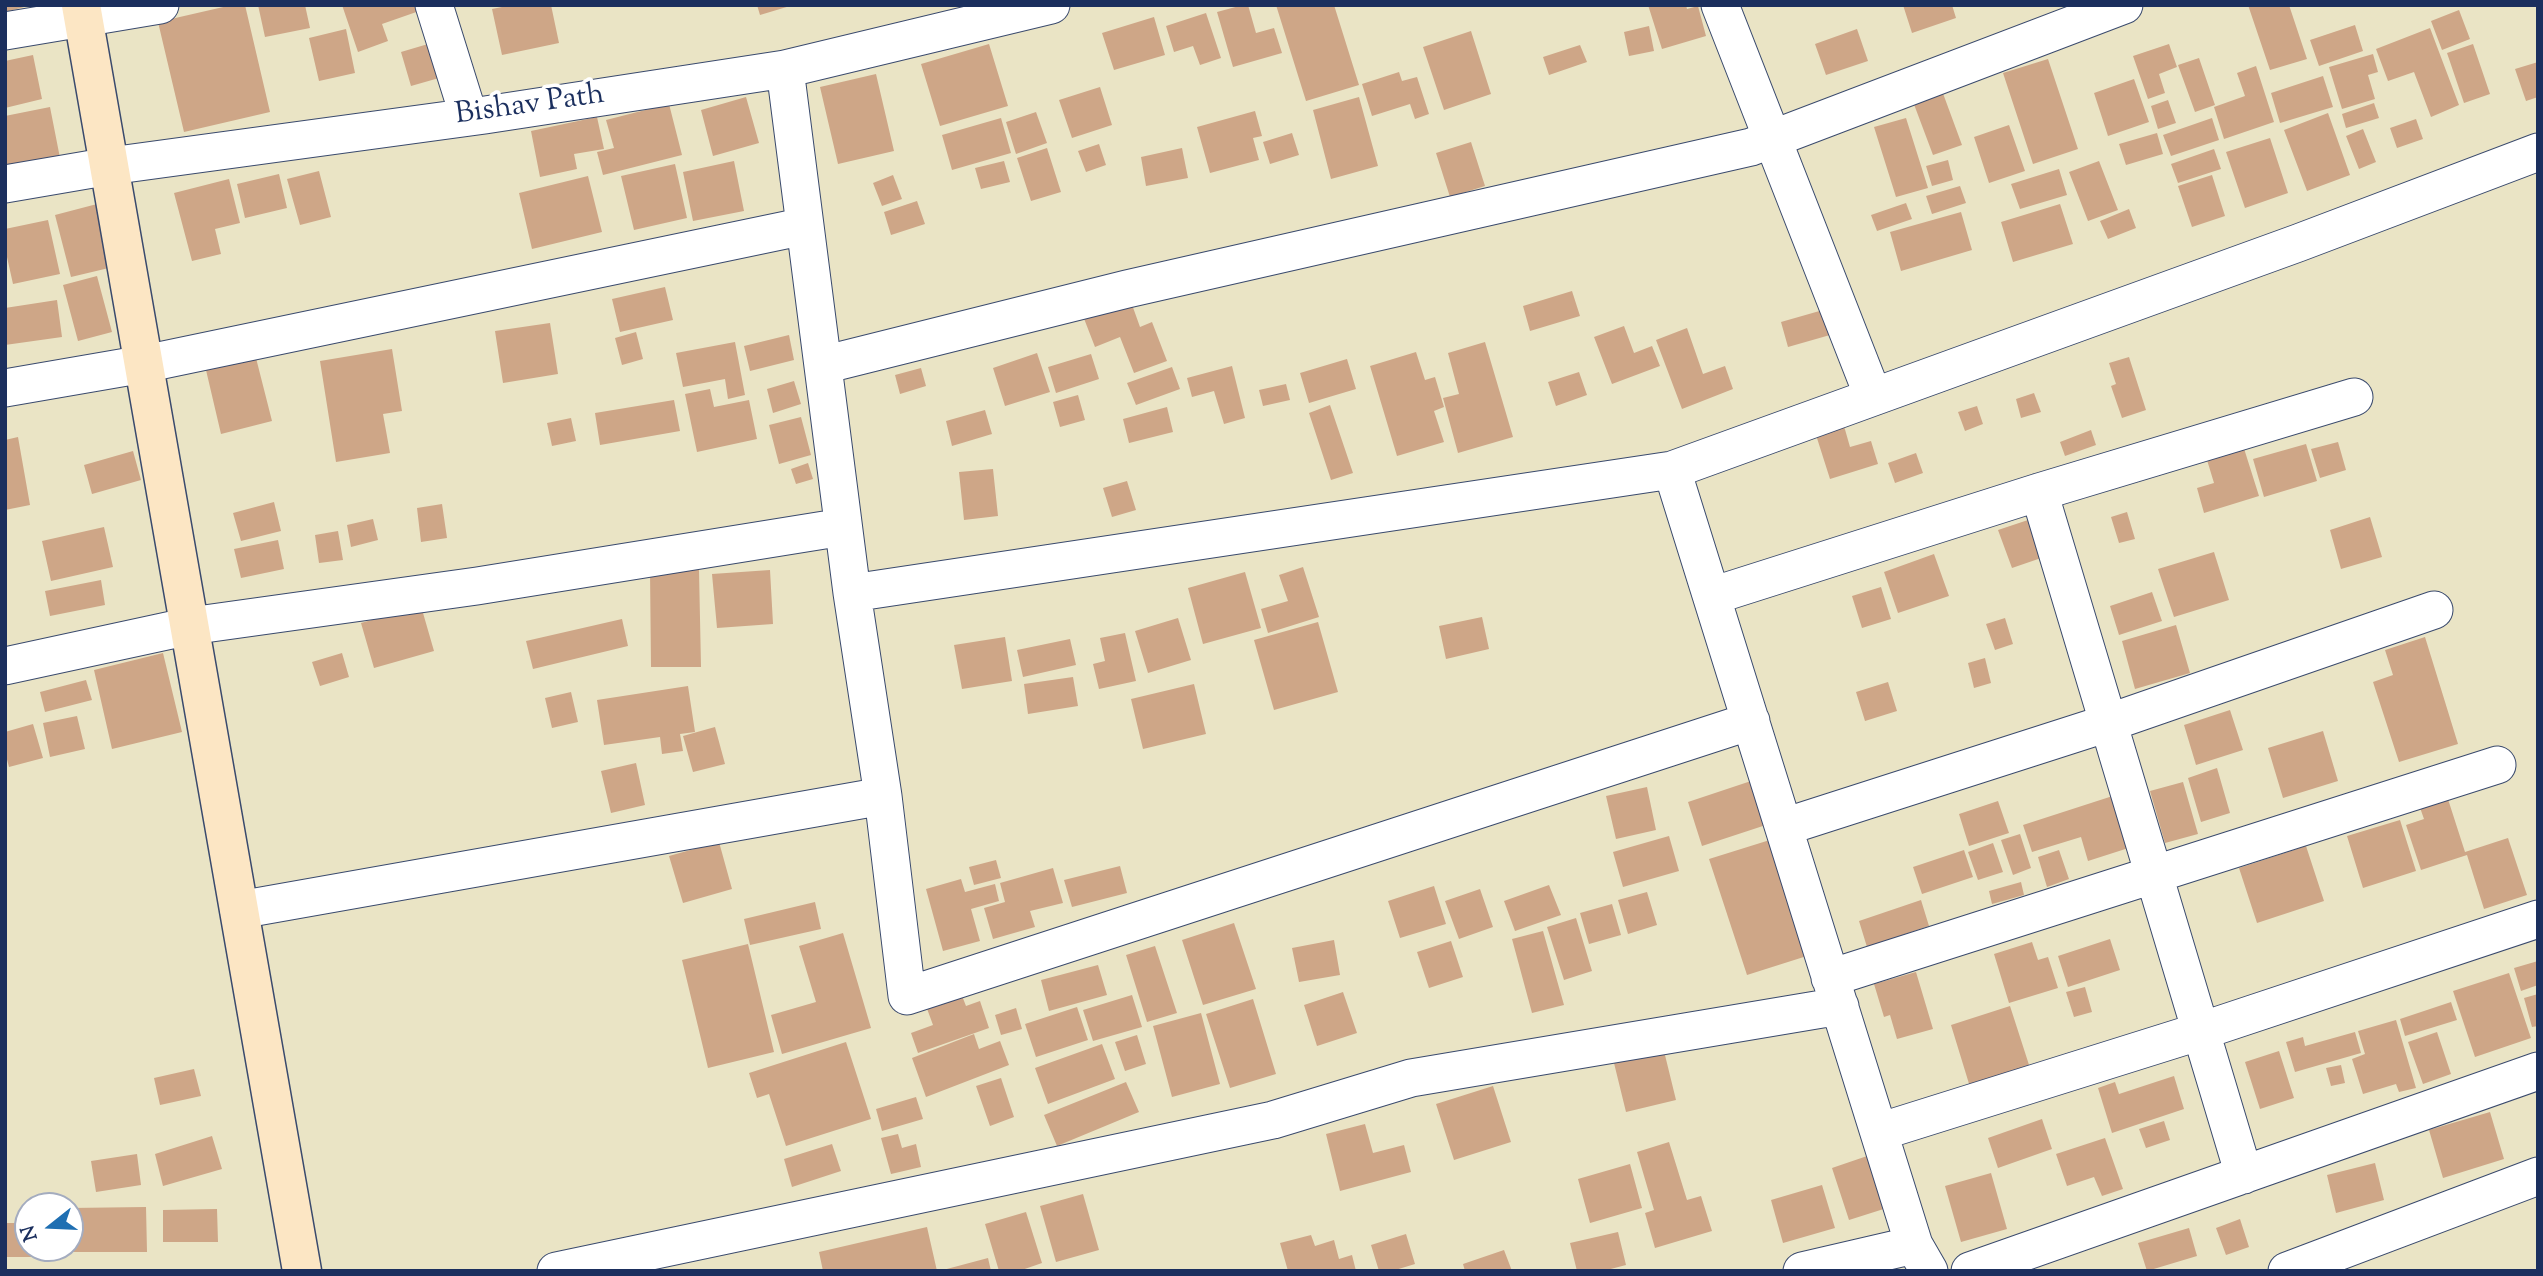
<!DOCTYPE html>
<style>
body{margin:0}
#map{position:relative;width:2543px;height:1276px;overflow:hidden;background:#eae4c5;font-family:"Sorts Mill Goudy",serif}
canvas{display:block}
.frame{position:absolute;inset:0;border:7px solid #1b2f5e;pointer-events:none}
.north{position:absolute;left:14px;top:1192px;width:70px;height:70px;box-sizing:border-box;background:#fff;border:2px solid #a4acbf;border-radius:50%;rotate:252deg;font-size:19px;font-weight:700;line-height:28px;text-align:center;color:#1b2f5e}
.north::after{content:'';display:block;margin:auto;width:24px;height:32px;background:#1f6fb2;clip-path:polygon(50% 0,100% 100%,50% 72%,0 100%)}
</style>
<div id="map">
<canvas width="2543" height="1276"></canvas>
<div class="frame"></div>
<div class="north">N</div>
</div>
<script>
const c = document.querySelector('canvas').getContext('2d');
c.lineJoin = 'round';
function fill(path, color) { c.fillStyle = color; c.fill(path, 'evenodd'); }
const shape = rows => new Path2D(rows.map(r => 'M' + r).join(''));
function trace(path, color, width, dash) { c.strokeStyle = color; c.lineWidth = width; c.lineCap = dash ? 'butt' : 'round'; c.setLineDash(dash || []); c.stroke(path); }
function write(font, color, halo, rows, align = 'center') {
  c.font = font + ' "Sorts Mill Goudy",serif'; c.lineWidth = 7; c.setLineDash([]); c.textBaseline = 'middle'; c.strokeStyle = halo; c.fillStyle = color; for (const [text, x, y, turn = 0] of rows) {
    c.save(); c.translate(x, y); c.rotate((+turn || 0) * Math.PI / 180); c.textAlign = isNaN(turn) ? turn : align; if (halo) c.strokeText(text, 0, 0); c.fillText(text, 0, 0); c.restore();
  }
}
fill(shape([
 [5,5,28,5,28,6,5,12],
 [232,5,245,5,270,112,184,132,158,22],
 [258,5,305,5,310,28,265,37],
 [342,5,424,5,425,9,382,24,388,41,358,52],
 [512,5,551,5,559,43,502,55,492,9],
 [757,5,790,5,790,6,760,15],
 [1243,5,1248,5,1256,33,1274,28,1282,53,1233,67,1217,12],
 [1276,5,1334,5,1359,85,1306,101],
 [1648,5,1686,5,1687,9,1698,6,1706,36,1662,49],
 [1903,5,1952,5,1956,18,1912,33],
 [2248,5,2289,5,2307,59,2270,70],
 [2459,10,2470,39,2442,50,2431,21],
 [1206,13,1221,58,1200,65,1193,46,1174,52,1166,26],
 [1154,17,1165,55,1114,70,1102,33],
 [2355,25,2363,51,2319,66,2310,40],
 [1649,26,1654,51,1629,56,1624,32],
 [2430,28,2459,105,2431,117,2414,72,2388,81,2376,49],
 [346,29,355,73,319,81,309,38],
 [1857,29,1868,61,1826,75,1815,44],
 [1471,31,1491,94,1444,110,1423,47],
 [428,44,439,78,411,86,401,52],
 [989,44,1008,106,940,126,921,64],
 [2169,44,2177,67,2159,74,2165,93,2148,99,2133,56],
 [2473,44,2490,94,2464,103,2447,53],
 [1580,45,1587,62,1549,75,1543,57],
 [2373,54,2378,72,2368,75,2375,99,2342,109,2329,67],
 [33,55,42,99,5,108,5,61],
 [2199,58,2215,105,2195,112,2178,65],
 [2048,59,2078,149,2033,164,2003,73],
 [2538,62,2538,97,2526,101,2515,69],
 [2256,66,2274,122,2224,139,2214,107,2245,96,2237,73],
 [1399,72,1402,81,1417,77,1429,114,1415,119,1410,104,1372,116,1362,84],
 [876,74,894,151,838,164,820,87],
 [2323,76,2333,107,2280,123,2271,93],
 [2134,79,2149,122,2108,136,2094,93],
 [1100,87,1112,125,1072,138,1059,100],
 [1941,88,1962,145,1933,155,1912,99],
 [746,97,759,143,713,156,701,110],
 [1359,97,1378,166,1331,179,1313,110],
 [2168,100,2176,123,2158,129,2151,106],
 [2374,103,2379,118,2346,128,2342,114],
 [669,104,682,155,603,175,597,152,614,148,606,120],
 [50,107,60,158,5,169,5,116],
 [1255,111,1262,136,1253,138,1259,160,1210,173,1197,127],
 [1036,112,1047,143,1016,154,1006,122],
 [2328,113,2350,175,2307,191,2284,130],
 [597,117,604,149,574,154,577,169,540,177,531,131],
 [1001,118,1011,153,952,170,942,135],
 [1906,118,1928,188,1896,197,1874,127],
 [2212,118,2219,140,2171,156,2163,135],
 [2416,119,2423,139,2397,148,2390,128],
 [2009,125,2025,171,1989,183,1974,137],
 [2363,129,2376,162,2359,169,2346,136],
 [1292,133,1299,155,1270,164,1263,142],
 [2157,133,2163,154,2126,165,2119,144],
 [2270,138,2288,193,2245,208,2226,152],
 [1471,142,1485,186,1450,197,1436,153],
 [1099,144,1106,165,1086,172,1078,151],
 [1047,148,1061,192,1031,201,1017,158],
 [1182,148,1188,178,1146,186,1141,157],
 [2214,149,2221,169,2178,183,2171,164],
 [1948,160,1953,180,1932,186,1926,166],
 [734,161,744,211,693,221,683,172],
 [1004,161,1010,182,981,189,975,168],
 [2099,161,2118,210,2088,221,2069,172],
 [675,164,687,218,634,230,621,176],
 [2059,169,2067,195,2020,209,2011,184],
 [319,171,331,217,300,225,287,179],
 [279,174,287,208,245,218,237,184],
 [893,175,902,199,882,206,873,183],
 [2212,175,2225,216,2192,227,2178,186],
 [588,176,602,232,532,249,519,193],
 [229,179,240,223,215,229,221,254,192,261,174,193],
 [1960,186,1966,203,1932,214,1926,196],
 [917,201,925,224,891,235,884,212],
 [1906,203,1912,219,1877,231,1871,215],
 [97,204,113,267,71,277,55,215],
 [2060,204,2073,244,2013,262,2001,222],
 [2129,209,2136,228,2108,239,2100,221],
 [1961,212,1972,250,1901,271,1890,232],
 [48,220,60,274,13,284,5,248,5,229],
 [97,276,112,332,78,341,63,285],
 [665,287,673,320,620,332,612,299],
 [1572,291,1580,316,1530,331,1523,306],
 [1130,299,1140,327,1152,322,1167,361,1134,373,1120,337,1095,347,1083,316],
 [57,300,62,337,5,345,5,308],
 [1837,306,1844,331,1788,347,1781,322],
 [550,323,558,374,503,383,495,331],
 [1624,326,1634,353,1652,346,1660,366,1612,384,1594,337],
 [1687,328,1703,374,1725,366,1733,389,1682,409,1656,340],
 [636,332,643,359,622,365,615,338],
 [789,335,794,360,750,371,744,346],
 [735,342,745,395,728,399,725,379,683,387,676,353],
 [1485,342,1513,437,1458,453,1443,398,1459,394,1448,353],
 [392,349,402,411,383,414,390,453,336,462,320,361],
 [1416,352,1425,380,1435,377,1444,407,1434,411,1444,442,1397,456,1370,366],
 [1037,353,1050,392,1005,406,993,368],
 [1091,354,1099,379,1056,393,1048,367],
 [2129,357,2146,410,2122,418,2111,386,2116,384,2109,363],
 [256,358,272,421,221,434,206,370],
 [1347,359,1356,389,1309,403,1300,373],
 [1232,366,1245,418,1224,424,1214,391,1192,397,1187,378],
 [1172,367,1180,389,1136,405,1127,383],
 [921,368,926,386,900,394,895,375],
 [1579,372,1587,395,1556,406,1548,382],
 [794,381,801,404,773,413,767,389],
 [1286,384,1290,400,1263,406,1259,390],
 [710,389,714,407,749,400,757,439,697,452,685,394],
 [2034,393,2041,412,2021,418,2016,399],
 [1078,395,1085,420,1060,427,1053,402],
 [674,400,680,431,600,445,595,413],
 [1330,405,1353,473,1331,480,1309,413],
 [1977,406,1983,424,1965,431,1958,412],
 [1167,407,1173,432,1129,443,1123,419],
 [985,410,992,434,952,446,946,421],
 [801,417,811,455,779,464,769,425],
 [571,418,576,441,552,446,547,423],
 [1844,426,1850,447,1871,441,1878,464,1830,479,1816,435],
 [2091,430,2096,445,2065,456,2060,442],
 [18,437,30,505,5,510,5,440],
 [2241,439,2259,496,2204,513,2197,488,2214,483,2204,450],
 [2338,442,2346,470,2320,478,2311,449],
 [2306,444,2317,481,2264,497,2253,459],
 [133,451,141,480,92,494,84,465],
 [1916,453,1923,473,1895,483,1888,463],
 [808,463,813,479,796,484,791,469],
 [993,469,998,516,964,520,959,472],
 [1127,481,1136,510,1112,517,1103,488],
 [274,502,281,531,241,541,233,513],
 [442,504,447,538,421,542,417,508],
 [2127,512,2135,539,2119,543,2111,517],
 [2370,517,2382,557,2341,569,2330,530],
 [373,519,378,540,351,547,347,525],
 [2031,519,2044,557,2012,568,1998,530],
 [104,527,113,567,51,581,42,541],
 [338,531,343,560,319,563,315,535],
 [278,540,284,569,241,578,234,549],
 [2214,552,2229,600,2174,617,2158,569],
 [1934,554,1949,596,1898,613,1884,572],
 [1303,567,1319,617,1268,633,1261,609,1288,601,1279,575],
 [650,570,699,570,701,667,651,667],
 [770,570,773,624,717,628,712,574],
 [1245,572,1261,628,1203,644,1188,588],
 [101,580,105,605,50,616,45,591],
 [1881,587,1891,619,1862,628,1852,596],
 [2152,592,2162,621,2119,635,2110,606],
 [421,606,434,651,374,668,361,623],
 [1482,617,1489,649,1446,659,1439,626],
 [1178,618,1191,660,1148,673,1135,631],
 [2005,618,2013,644,1995,650,1986,624],
 [622,619,628,646,533,669,526,641],
 [1318,622,1338,692,1274,710,1254,640],
 [2176,625,2190,673,2135,689,2122,641],
 [1125,633,1136,681,1099,689,1093,664,1105,661,1100,638],
 [1005,637,1012,681,962,689,954,645],
 [2425,637,2458,744,2399,762,2373,682,2393,675,2385,650],
 [1070,639,1076,665,1023,677,1017,650],
 [163,653,182,732,112,749,94,670],
 [342,653,349,677,320,686,312,662],
 [1985,658,1991,683,1974,688,1968,663],
 [1073,677,1078,706,1028,714,1024,684],
 [86,680,92,700,45,712,40,692],
 [1888,682,1897,711,1865,721,1856,692],
 [1194,684,1206,734,1143,749,1131,699],
 [688,686,695,732,680,734,683,751,662,754,660,737,604,745,597,700],
 [571,692,578,722,552,728,545,698],
 [2230,710,2243,750,2196,765,2184,725],
 [77,716,85,749,50,757,43,723],
 [33,724,43,758,9,767,5,752,5,732],
 [715,727,725,764,693,772,683,736],
 [2323,731,2338,781,2283,798,2268,748],
 [636,763,645,805,611,813,601,771],
 [2217,768,2230,813,2201,822,2188,778],
 [1754,780,1769,824,1702,846,1688,802],
 [2183,782,2198,834,2165,843,2150,791],
 [1647,787,1656,830,1616,839,1606,796],
 [2125,792,2141,844,2088,861,2081,837,2032,852,2023,825],
 [2446,793,2465,852,2508,838,2527,895,2484,909,2467,855,2421,870,2406,825,2424,819,2418,802],
 [1998,801,2009,833,1969,846,1959,814],
 [2400,820,2416,871,2363,888,2347,836],
 [2020,834,2031,868,2013,875,2001,840],
 [1669,836,1679,871,1623,887,1613,852],
 [1773,839,1810,955,1747,975,1709,859],
 [719,842,732,889,683,903,669,856],
 [1993,843,2003,872,1978,880,1968,852],
 [2306,846,2324,901,2257,923,2239,868],
 [1964,850,1973,877,1922,894,1913,867],
 [2059,850,2069,879,2047,887,2038,857],
 [996,860,1001,878,974,885,969,867],
 [1120,866,1127,893,1072,907,1064,880],
 [1053,868,1063,903,1030,911,1035,927,993,939,984,908,1005,902,1000,883],
 [961,879,965,892,995,884,999,901,971,909,980,941,943,951,926,889],
 [2021,882,2024,895,1992,904,1989,891],
 [1549,885,1561,915,1515,931,1504,901],
 [1434,886,1446,924,1400,938,1388,901],
 [1480,889,1493,927,1459,939,1445,901],
 [1647,892,1657,925,1628,934,1618,900],
 [1921,900,1929,926,1867,947,1859,921],
 [815,902,821,929,750,945,744,919],
 [1612,904,1621,935,1589,944,1580,913],
 [1576,918,1592,971,1564,980,1547,927],
 [1234,923,1256,989,1203,1005,1182,940],
 [1543,931,1564,1005,1532,1013,1512,939],
 [843,933,871,1028,782,1054,771,1015,816,1002,799,946],
 [2110,939,2120,970,2068,987,2058,956],
 [1334,940,1340,975,1299,982,1292,948],
 [1451,941,1463,977,1429,988,1417,952],
 [2032,942,2038,960,2048,957,2058,988,2009,1003,1994,954],
 [748,944,774,1052,708,1068,682,960],
 [1155,946,1177,1013,1147,1022,1126,955],
 [2538,961,2538,985,2521,991,2514,968],
 [1098,965,1107,995,1049,1011,1041,980],
 [1916,972,1933,1029,1897,1039,1890,1015,1884,1017,1874,984],
 [2509,973,2531,1038,2475,1057,2453,991],
 [957,983,966,1006,980,1001,989,1028,918,1053,911,1033,933,1025,922,995],
 [2085,987,2092,1012,2074,1017,2066,992],
 [1343,992,1357,1033,1317,1046,1304,1005],
 [2538,994,2538,1026,2532,1027,2524,998],
 [1132,995,1142,1027,1093,1041,1083,1010],
 [1253,999,1276,1074,1230,1088,1206,1014],
 [2451,1002,2457,1020,2405,1036,2400,1019],
 [2010,1006,2030,1068,1970,1087,1951,1025],
 [1077,1007,1088,1040,1036,1057,1025,1024],
 [1016,1008,1022,1029,1001,1035,995,1015],
 [1201,1013,1220,1084,1172,1097,1153,1026],
 [2396,1020,2416,1088,2399,1092,2396,1084,2363,1094,2352,1059,2365,1054,2358,1031],
 [2355,1032,2361,1053,2295,1072,2286,1042,2303,1037,2305,1046],
 [2437,1032,2451,1074,2423,1084,2408,1042],
 [974,1034,979,1049,1000,1041,1009,1065,926,1097,912,1058],
 [1137,1035,1146,1064,1125,1071,1115,1042],
 [846,1042,871,1119,786,1146,769,1094,757,1098,749,1073],
 [1102,1044,1115,1079,1048,1104,1035,1068],
 [1664,1051,1676,1100,1626,1112,1614,1063],
 [2279,1051,2294,1098,2260,1109,2245,1062],
 [2341,1065,2345,1083,2331,1086,2326,1068],
 [194,1069,201,1096,160,1105,154,1078],
 [2174,1076,2184,1109,2112,1133,2098,1088,2115,1082,2119,1094],
 [1001,1078,1014,1117,990,1126,976,1086],
 [1126,1082,1139,1112,1057,1146,1044,1115],
 [1493,1086,1511,1142,1454,1160,1436,1104],
 [916,1097,923,1119,882,1131,876,1109],
 [2490,1112,2504,1159,2443,1178,2429,1130],
 [2042,1119,2052,1149,1998,1168,1988,1138],
 [2164,1121,2170,1140,2146,1148,2139,1129],
 [1365,1124,1373,1153,1404,1145,1411,1172,1340,1191,1326,1134],
 [898,1134,902,1148,916,1144,921,1167,891,1174,881,1138],
 [212,1136,222,1169,163,1186,155,1154],
 [2105,1138,2123,1189,2102,1196,2094,1177,2067,1186,2056,1154],
 [1669,1142,1687,1200,1701,1196,1712,1231,1655,1248,1645,1213,1654,1210,1637,1152],
 [832,1144,841,1171,792,1187,784,1159],
 [137,1154,141,1185,96,1192,91,1161],
 [1873,1154,1890,1207,1849,1220,1832,1168],
 [2375,1163,2384,1200,2336,1213,2327,1175],
 [1630,1164,1642,1208,1590,1223,1578,1179],
 [1991,1173,2007,1229,1961,1242,1945,1186],
 [1822,1185,1835,1228,1783,1243,1771,1200],
 [1083,1194,1099,1250,1056,1262,1040,1206],
 [146,1207,147,1252,44,1252,44,1248,70,1248,70,1208],
 [217,1209,218,1242,163,1242,163,1210],
 [1026,1212,1042,1263,1019,1271,999,1271,985,1224],
 [2240,1219,2249,1247,2226,1255,2216,1228],
 [5,1223,28,1223,28,1248,35,1248,35,1257,5,1257],
 [927,1227,937,1271,823,1271,819,1252],
 [2189,1228,2197,1256,2147,1271,2138,1243],
 [1618,1232,1626,1265,1603,1271,1577,1271,1570,1243],
 [1406,1234,1415,1264,1392,1271,1379,1271,1371,1245],
 [1311,1235,1315,1246,1334,1240,1339,1259,1352,1255,1356,1271,1288,1271,1280,1243],
 [1504,1250,1512,1271,1465,1271,1463,1264],
 [988,1258,991,1271,943,1271,943,1270]
]), '#cea687');
const street = shape([
 [434,5,469,117],
 [1720,5,1873,396],
 [5,31,160,5],
 [785,69,852,593,883,796,907,996,1751,721],
 [5,184,110,166,485,115,785,69,1051,5],
 [823,365,1127,289,1751,147,2124,5],
 [5,388,144,364,805,226],
 [1672,470,1914,1245,1929,1271],
 [2039,492,2244,1175],
 [852,593,1672,470,2298,243,2538,152],
 [1712,596,2039,492,2354,397],
 [5,666,190,626,477,586,843,527],
 [1784,827,2108,723,2434,610],
 [239,910,883,796],
 [1830,978,2497,765],
 [1879,1132,2201,1031,2538,919],
 [556,1271,1273,1120,1411,1078,1840,1006],
 [1802,1271,1914,1245],
 [1970,1271,2538,1071],
 [2287,1271,2538,1176]
]);
const secondary = shape([
 [81,5,302,1271]
]);
trace(street, '#3a4a6d', 39);
trace(secondary, '#3a4a6d', 41);
trace(street, '#fff', 37);
trace(secondary, '#fce6c4', 38);
write('30px', '#1b2f5e', '#fff', [
 ["Bishav Path",530,107,-8]
]);
</script>
